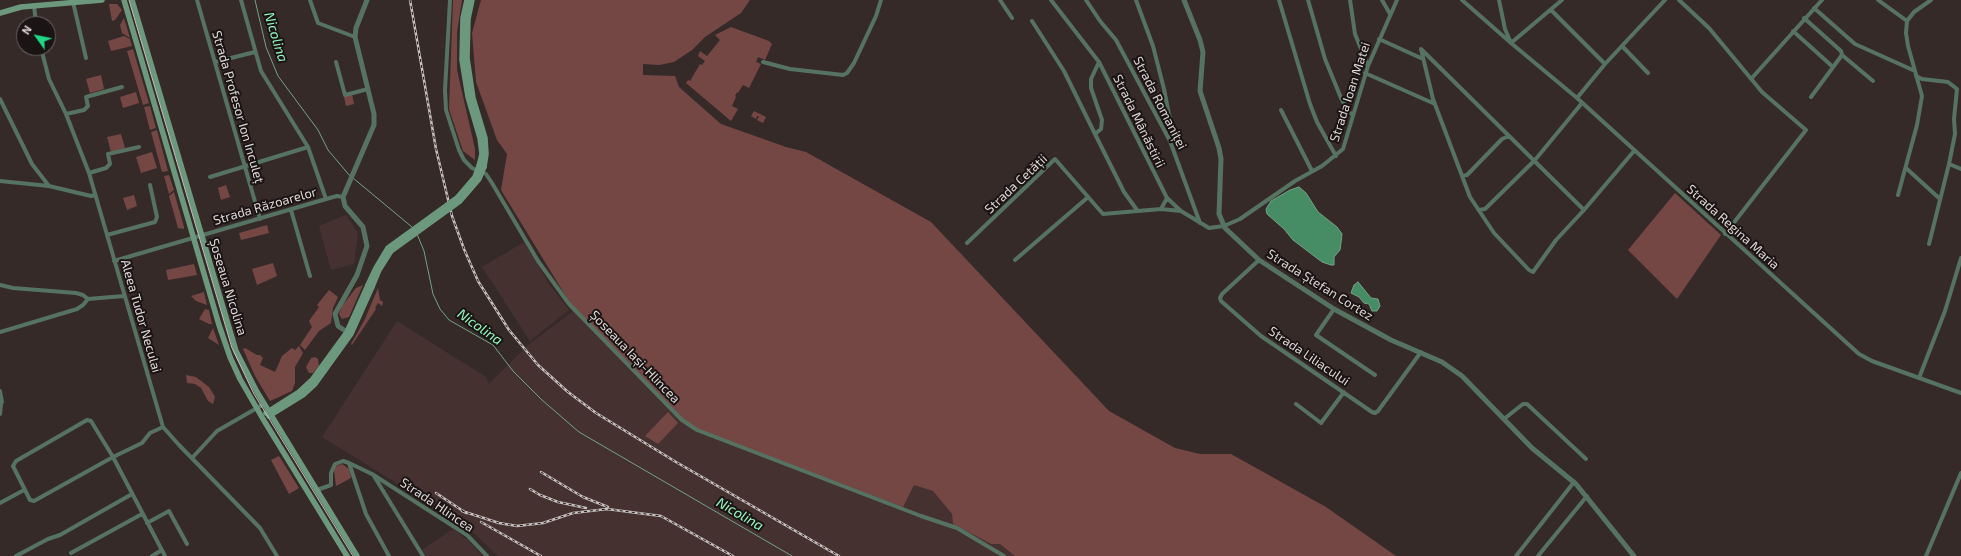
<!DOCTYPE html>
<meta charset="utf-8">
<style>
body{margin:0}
#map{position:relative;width:1961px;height:556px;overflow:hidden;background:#362a29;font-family:"Exo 2",sans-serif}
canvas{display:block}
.north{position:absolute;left:16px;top:16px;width:40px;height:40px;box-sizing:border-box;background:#1a1414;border:1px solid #696262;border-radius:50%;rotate:303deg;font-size:11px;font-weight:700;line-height:16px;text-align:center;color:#dfd6d6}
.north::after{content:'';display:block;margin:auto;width:14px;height:18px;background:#20d887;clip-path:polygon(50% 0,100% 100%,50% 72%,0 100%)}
</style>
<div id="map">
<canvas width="1961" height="556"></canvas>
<div class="north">N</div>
</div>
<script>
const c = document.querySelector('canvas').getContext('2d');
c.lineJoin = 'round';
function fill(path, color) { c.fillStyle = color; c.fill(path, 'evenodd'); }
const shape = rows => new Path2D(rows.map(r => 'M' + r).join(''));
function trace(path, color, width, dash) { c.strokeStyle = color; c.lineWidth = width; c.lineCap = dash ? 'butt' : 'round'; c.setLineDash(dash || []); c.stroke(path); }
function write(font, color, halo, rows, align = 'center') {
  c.font = font + ' "Exo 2",sans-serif'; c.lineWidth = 4; c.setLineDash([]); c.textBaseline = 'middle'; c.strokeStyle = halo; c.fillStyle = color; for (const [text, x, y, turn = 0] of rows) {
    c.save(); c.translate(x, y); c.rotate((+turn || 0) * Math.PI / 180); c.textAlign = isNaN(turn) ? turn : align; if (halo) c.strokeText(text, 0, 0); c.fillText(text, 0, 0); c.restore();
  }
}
fill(shape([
 [346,215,358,233,354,264,331,270,319,226],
 [524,242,549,284,569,310,530,341,482,267],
 [576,309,903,506,914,484,934,491,952,514,953,524,991,544,1000,544,1015,556,498,556,466,526,322,437,397,321,486,377,489,384,528,345],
 [453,529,470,542,482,556,426,556,422,550]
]), '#453130');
fill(shape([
 [453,0,462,0,457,32,457,70,475,149,475,160,463,151,449,109],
 [481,0,750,0,741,13,705,37,692,50,674,62,659,65,643,64,643,75,675,76,679,87,721,124,786,147,806,152,931,222,1109,411,1175,448,1200,454,1231,454,1326,507,1396,556,1015,556,1000,544,991,544,953,524,952,514,933,491,914,485,903,507,689,426,570,303,501,190,507,154,497,140,476,82,472,33],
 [109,4,117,4,122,10,115,20,112,21],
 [124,18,130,38,122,33,120,25],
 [731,27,769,41,772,44,765,60,758,57,756,62,761,64,749,88,743,85,738,93,737,92,735,96,736,97,732,106,738,109,731,121,686,83,688,80,690,81,700,64,702,65,705,61,698,56,700,51,707,56,720,40,715,35],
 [124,36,130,39,132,46,111,51,108,41],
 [133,49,149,103,143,105,127,51],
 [101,75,104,89,90,93,86,79],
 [136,92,139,103,123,108,120,97],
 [352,94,354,104,346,106,344,97],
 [150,106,156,128,150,130,144,107],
 [754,111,766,117,763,123,757,120,759,116,757,116,756,119,751,116],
 [157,130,168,171,162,172,151,132],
 [121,134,125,148,111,152,107,137],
 [152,152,157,168,141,173,136,157],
 [169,175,174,190,169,194,164,176],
 [226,185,230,197,221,200,218,188],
 [174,192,184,227,184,229,178,228,169,196],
 [1675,193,1721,235,1677,299,1628,250],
 [134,195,137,206,127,210,123,198],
 [267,225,269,233,241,240,239,233],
 [273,263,277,276,257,285,252,269],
 [194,264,197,275,168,280,166,270],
 [363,285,349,317,342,319,339,314,342,306,356,288],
 [378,288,380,300,383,302,382,306,378,303,375,308,376,309,352,345,351,344,365,319],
 [329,290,338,297,333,308,331,323,319,331,305,350,300,345,312,327,309,321,319,307,317,305],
 [204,292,207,305,196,301,191,296],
 [205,309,209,310,212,324,209,324,199,319],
 [213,328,219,345,208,338],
 [299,346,303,353,295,367,295,383,292,391,270,401,255,376,243,349,245,348,257,355,260,355,263,358,260,365,275,372,282,356,292,348,295,350],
 [315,357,318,359,319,366,313,373,309,373,306,367,311,358],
 [186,375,196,377,209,387,215,397,213,404,208,401,201,388,195,384,187,383],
 [668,412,678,423,658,444,645,436],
 [279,456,299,488,289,494,271,460],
 [342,464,349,469,351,478,336,486,334,470,336,466]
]), '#744745');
const water = shape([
 [1299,187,1306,193,1318,212,1337,227,1342,234,1340,250,1334,257,1334,265,1331,265,1322,262,1293,240,1284,229,1267,214,1266,209,1271,201,1290,190,1299,187],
 [1358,282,1371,298,1378,299,1380,306,1377,311,1372,311,1369,304,1364,303,1359,297,1351,293,1354,285,1358,282]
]);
fill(water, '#468c65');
trace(water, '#74a287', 1);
trace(shape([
 [255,0,266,47,278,76,318,130,328,150,350,176],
 [353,178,412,227],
 [417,234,424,251,433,294,440,309,449,320,493,345,513,371,542,400,579,432,792,556]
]), '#74a287', 1);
trace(shape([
 [197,0,260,219],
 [241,0,261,71,308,147,326,199],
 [310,0,318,23,355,37],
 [450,0,445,90,446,110,459,150,464,160,472,168,486,174,492,183,538,261,569,304,682,420,697,430,921,516,957,528,1004,556],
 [1000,0,1012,18],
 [1051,0,1099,62,1167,198,1181,211,1209,228,1224,226,1240,219,1295,181,1322,166,1343,149,1368,66,1397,0],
 [1086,0,1100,21,1116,40,1170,141,1200,223],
 [1136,0,1153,46,1164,89,1172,130,1170,141],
 [1279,0,1310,104,1317,122,1336,156],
 [1308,0,1325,59,1341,98,1348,111,1353,115],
 [1350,0,1355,34,1368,66],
 [1382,0,1390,14],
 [1462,0,1511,43,1562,0],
 [1499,0,1505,29,1511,43,1577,98,1859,354,1872,361,1961,393],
 [1679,0,1709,28,1762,92,1806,130,1725,234],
 [1878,0,1907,21],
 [73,2,86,58],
 [34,5,36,24],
 [1814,8,1855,44,1915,71],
 [1551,10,1605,64,1577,98],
 [1804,18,1841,51,1842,55,1811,97],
 [1032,21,1064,71,1095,134],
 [1793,31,1833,67],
 [1379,39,1423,59],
 [1622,46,1648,73],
 [41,48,49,79,66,114,89,173,163,427,179,445,260,528,277,556],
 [1842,55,1873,81],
 [215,62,255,52],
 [336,62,345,95,368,89],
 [763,62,790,69,843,75,847,73,854,63,876,16,881,0],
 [1099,62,1091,79,1091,88,1102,120,1101,129,1095,134,1124,192,1137,210],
 [1605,64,1665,0],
 [1365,73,1435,104],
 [1916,76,1922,79,1948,82,1957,89,1954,119,1955,134,1949,164,1929,244],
 [1751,79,1822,0],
 [0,99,32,164,49,186],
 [1281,110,1312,171],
 [66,114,84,110,88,106,86,97,122,87],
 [1949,164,1961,169],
 [1906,168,1940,199],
 [89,173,106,168,110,164,108,154,139,147],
 [1462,176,1467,175,1502,139,1509,136],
 [210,177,308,147],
 [0,181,49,186,91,196,95,195],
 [1898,195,1917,125,1922,96,1908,46,1906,33,1907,21,1914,12,1931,0],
 [1161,209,1167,198],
 [291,210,310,276],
 [1479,210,1485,209,1535,160,1582,103],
 [1584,210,1421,49,1433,99,1470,197,1494,233,1529,270,1533,272,1556,240,1584,210,1634,151],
 [107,235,155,222,157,217,150,185],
 [967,243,1055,159,1103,214,1161,209,1181,211],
 [1015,260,1087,198],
 [1259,260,1222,294,1220,298,1221,301,1261,336,1372,412,1375,413,1378,411,1421,352],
 [114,261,326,199,337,196,343,197],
 [0,285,13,288,76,293,83,295,88,299],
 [1334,309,1316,335,1375,375],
 [0,332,77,309,83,305,88,299,124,296],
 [1919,378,1945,311,1961,258],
 [0,391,2,402,0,404],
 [1296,404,1321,423,1344,392],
 [0,414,1,404],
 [1504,419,1523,404,1527,404,1586,459],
 [163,427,150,433,142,443,113,457,34,501,30,500,13,466,16,461,87,420,91,421,113,457,165,556],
 [192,458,217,431,264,404],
 [349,463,366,514,389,556],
 [374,476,423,556],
 [317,490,331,485,331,473,335,464,343,461,349,463,372,474,467,535,487,556],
 [0,503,24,490],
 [147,523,169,511,187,544],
 [71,553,142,514],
 [16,556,48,539,60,535,132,494],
 [152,556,162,550],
 [1516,556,1574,482],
 [1538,556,1587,496],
 [1926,556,1961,473]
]), '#567261', 4);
trace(shape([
 [1184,0,1200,40,1203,52,1200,91,1219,148,1221,159,1219,214,1225,228,1259,260,1334,309,1391,340,1442,362,1462,376,1532,448,1576,484,1634,556],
 [350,334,338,326,335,314,357,275,367,246,363,227,345,206,343,197,374,125,374,114,355,37,356,28,367,0]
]), '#567261', 5);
trace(shape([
 [124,0,219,325,230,357,240,379,263,419,347,556],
 [132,0,236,351,257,392,357,556],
 [467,0,463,18,462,60,468,97,480,138,482,154,479,166],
 [472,0,468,19,467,58,473,98,485,138,486,154,484,167],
 [0,13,21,7,102,0],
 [266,413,299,392,312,380,347,332,368,285],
 [269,416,303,395,315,384,351,334,372,287]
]), '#6c997d', 5.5);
trace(shape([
 [129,0,232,348,254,394,353,556]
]), '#c8bfbf', 1);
const rail = shape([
 [410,0,436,149,452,216,464,249,478,281,509,330,538,365,568,392,596,413,676,462,839,556],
 [541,472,583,497,608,507],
 [530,489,540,495,558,502,586,508],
 [436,493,466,513],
 [462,511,499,523,517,526,543,523,573,513,607,509,661,516,733,556],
 [481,522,541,556]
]);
trace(rail, '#c8bfbf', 2.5);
trace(rail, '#1a1414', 1, [3]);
trace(shape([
 [368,285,376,268,388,248,457,198,475,177,479,166],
 [372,287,379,270,391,251,460,201,479,179,484,167]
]), '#6c997d', 5.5);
write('13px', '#dfd6d6', '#1a1414', [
 ["Strada Ioan Matei",1350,92,-72],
 ["Strada Romaniței",1160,103,63],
 ["Strada Profesor Ion Inculeț",238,107,74],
 ["Strada Mânăstirii",1139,121,64],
 ["Strada Cetății",1016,184,-43],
 ["Strada Răzoarelor",265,206,-16],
 ["Strada Regina Maria",1733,227,42],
 ["Strada Ștefan Cortez",1320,285,32],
 ["Șoseaua Nicolina",228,287,73],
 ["Aleea Tudor Neculai",141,316,74],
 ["Strada Liliacului",1309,356,34],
 ["Șoseaua Iași-Hlincea",635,357,46],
 ["Strada Hlincea",437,505,34]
]);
write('italic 14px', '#94f8bd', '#1a1414', [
 ["Nicolina",276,37,73],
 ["Nicolina",480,327,35],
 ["Nicolina",740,514,30]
]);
</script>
